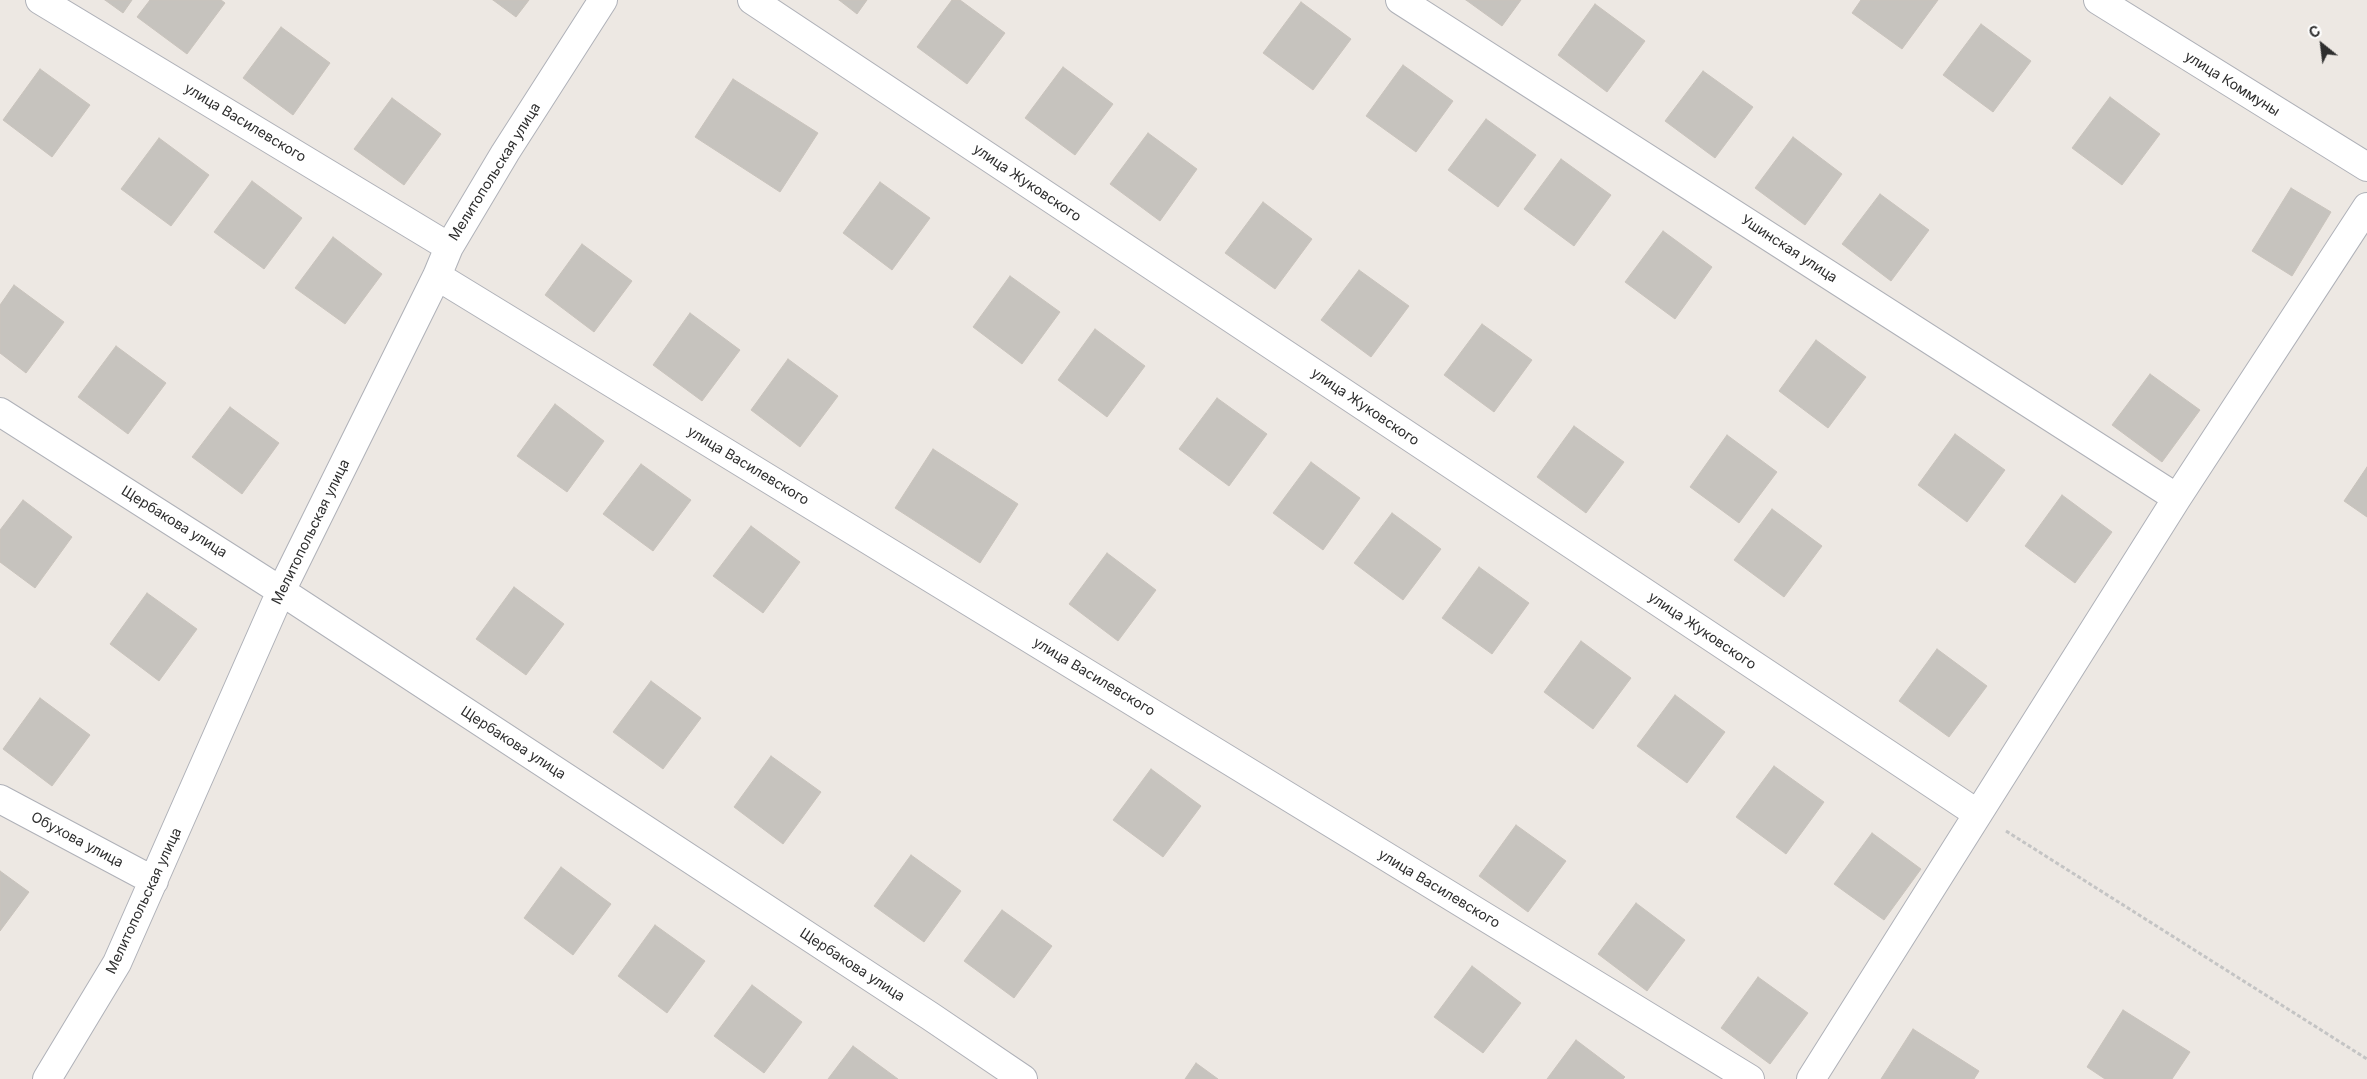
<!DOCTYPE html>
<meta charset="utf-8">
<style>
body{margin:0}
#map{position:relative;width:2367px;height:1079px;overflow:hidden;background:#ede8e3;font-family:Inter,sans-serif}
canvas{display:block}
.north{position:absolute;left:2297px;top:20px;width:50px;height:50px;-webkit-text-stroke:4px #fff;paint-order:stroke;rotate:331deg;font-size:14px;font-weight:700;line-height:20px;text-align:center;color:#2e2e2e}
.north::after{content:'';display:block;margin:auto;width:18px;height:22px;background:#2e2e2e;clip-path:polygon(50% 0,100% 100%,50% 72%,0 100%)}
</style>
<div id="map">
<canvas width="2367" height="1079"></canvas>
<div class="north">С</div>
</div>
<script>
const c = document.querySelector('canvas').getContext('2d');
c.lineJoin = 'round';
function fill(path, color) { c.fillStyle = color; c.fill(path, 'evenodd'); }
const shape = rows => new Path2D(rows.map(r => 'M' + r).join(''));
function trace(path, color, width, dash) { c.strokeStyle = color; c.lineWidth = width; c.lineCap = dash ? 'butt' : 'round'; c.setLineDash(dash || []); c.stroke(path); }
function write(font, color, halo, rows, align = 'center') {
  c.font = font + ' Inter,sans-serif'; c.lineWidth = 4; c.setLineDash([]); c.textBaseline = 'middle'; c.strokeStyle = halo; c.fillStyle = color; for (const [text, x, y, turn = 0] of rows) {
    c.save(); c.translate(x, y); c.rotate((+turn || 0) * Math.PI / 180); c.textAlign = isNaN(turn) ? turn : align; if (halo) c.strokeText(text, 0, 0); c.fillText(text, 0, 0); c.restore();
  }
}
const building = shape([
 [105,0,132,0,123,13,105,0],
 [150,0,221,0,225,3,187,54,137,17,150,0],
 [493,0,529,0,516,17,493,0],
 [839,0,867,0,857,14,839,0],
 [952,0,960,0,1005,33,967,84,917,47,952,0],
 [1466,0,1521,0,1502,26,1466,0],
 [1861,0,1938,0,1902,49,1852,13,1861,0],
 [1301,2,1351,39,1313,90,1263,53,1301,2],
 [1595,4,1645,41,1607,92,1558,55,1595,4],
 [1981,24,2031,61,1993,112,1943,75,1981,24],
 [281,27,330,63,293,115,243,78,281,27],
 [1403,65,1453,101,1416,152,1366,116,1403,65],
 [1063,67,1113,104,1075,155,1025,118,1063,67],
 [40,69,90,105,52,157,3,120,40,69],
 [1703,71,1753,107,1715,158,1665,121,1703,71],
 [733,79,818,133,780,192,695,137,733,79],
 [2110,97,2160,134,2122,185,2072,148,2110,97],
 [392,98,441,134,404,185,354,149,392,98],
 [1486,119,1536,155,1498,207,1448,170,1486,119],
 [1148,133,1197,169,1160,221,1110,184,1148,133],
 [1793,137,1842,174,1805,225,1755,188,1793,137],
 [159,138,209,175,171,226,121,189,159,138],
 [1561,159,1611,195,1574,246,1524,209,1561,159],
 [252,181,302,218,264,269,214,232,252,181],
 [880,182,930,218,892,270,843,233,880,182],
 [2291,188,2331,212,2292,276,2252,251,2291,188],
 [1880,194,1929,230,1891,281,1842,244,1880,194],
 [1263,202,1312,239,1275,289,1225,253,1263,202],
 [1663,231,1712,267,1675,319,1625,282,1663,231],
 [333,237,382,274,345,324,295,288,333,237],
 [582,244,632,281,594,332,545,295,582,244],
 [1359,270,1409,306,1371,357,1321,320,1359,270],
 [1010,276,1060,312,1022,364,973,327,1010,276],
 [14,285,64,322,26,373,0,353,0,305,14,285],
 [690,313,740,350,702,401,653,365,690,313],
 [1482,324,1532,360,1494,412,1444,375,1482,324],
 [1095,329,1145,366,1107,417,1058,380,1095,329],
 [1816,340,1866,377,1828,428,1779,391,1816,340],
 [116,346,166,383,128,434,78,397,116,346],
 [788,359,838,396,800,447,751,410,788,359],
 [2150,374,2200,410,2162,462,2112,425,2150,374],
 [1217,398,1267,434,1229,486,1179,449,1217,398],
 [555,404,604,441,567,492,517,456,555,404],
 [230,407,279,443,242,494,192,457,230,407],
 [1574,426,1624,462,1586,513,1537,477,1574,426],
 [1955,434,2005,470,1967,522,1918,485,1955,434],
 [1727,435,1777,472,1739,523,1690,487,1727,435],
 [933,449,1018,504,980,563,895,508,933,449],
 [1311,462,1360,498,1323,550,1273,513,1311,462],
 [641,464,691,500,653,551,603,514,641,464],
 [2367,467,2367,517,2344,501,2367,467],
 [2062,495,2112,532,2075,583,2025,546,2062,495],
 [23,500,72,537,35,588,0,562,0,530,23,500],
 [1772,509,1822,546,1784,597,1734,560,1772,509],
 [1392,513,1441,549,1403,600,1354,563,1392,513],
 [751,526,800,562,763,613,713,576,751,526],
 [1107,553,1156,590,1118,641,1069,604,1107,553],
 [1479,567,1529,603,1492,654,1442,618,1479,567],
 [514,587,564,624,526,675,476,639,514,587],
 [147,593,197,629,159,681,110,644,147,593],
 [1581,641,1631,678,1593,729,1544,692,1581,641],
 [1937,649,1987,686,1949,737,1899,701,1937,649],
 [651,681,701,718,663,769,613,732,651,681],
 [1675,695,1725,732,1687,783,1637,746,1675,695],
 [40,698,90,735,52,786,3,749,40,698],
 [771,756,821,792,783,844,734,807,771,756],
 [1774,766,1824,802,1786,854,1736,817,1774,766],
 [1151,769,1201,806,1163,857,1113,820,1151,769],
 [1516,825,1566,861,1528,912,1479,876,1516,825],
 [1872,833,1921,869,1884,920,1834,884,1872,833],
 [911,855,961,891,924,942,874,906,911,855],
 [561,867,611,904,573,955,524,918,561,867],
 [0,871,29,892,0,931,0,871],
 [1636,903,1685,940,1647,991,1598,954,1636,903],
 [1002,910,1052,946,1014,998,964,961,1002,910],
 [655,925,705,961,667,1013,618,976,655,925],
 [1472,966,1521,1003,1483,1053,1434,1017,1472,966],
 [1758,977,1808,1013,1770,1064,1721,1028,1758,977],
 [752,985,802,1022,764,1073,714,1036,752,985],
 [2123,1010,2190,1052,2172,1079,2105,1079,2087,1067,2123,1010],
 [1913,1029,1979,1071,1974,1079,1881,1079,1913,1029],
 [1576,1040,1625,1077,1623,1079,1547,1079,1576,1040],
 [853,1046,898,1079,828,1079,853,1046],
 [1196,1063,1218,1079,1185,1079,1196,1063]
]);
fill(building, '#c6c3be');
trace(building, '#c9c3bc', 1);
const minor = shape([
 [40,0,449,247],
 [752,0,1978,814],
 [1400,0,2177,498],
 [2098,0,2367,167],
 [437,276,1750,1079],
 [0,412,281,591,930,1016,1023,1079],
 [0,799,154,881],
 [47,1079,117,963,281,591,437,276,449,247,505,153,603,0],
 [1811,1079,2177,498,2367,207]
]);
trace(minor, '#afb1b8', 30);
trace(shape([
 [2006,831,2367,1059]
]), '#c4c4c4', 3, [4, 2.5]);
trace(minor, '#fff', 28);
write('14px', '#2e2e2e', '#fff', [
 ["улица Коммуны",2232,84,32],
 ["улица Василевского",245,123,31],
 ["Мелитопольская улица",495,172,-58],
 ["улица Жуковского",1027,183,34],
 ["Ушинская улица",1789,249,33],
 ["улица Жуковского",1365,407,34],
 ["улица Василевского",748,466,31],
 ["Щербакова улица",174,522,32],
 ["Мелитопольская улица",311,532,-64],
 ["улица Жуковского",1702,631,34],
 ["улица Василевского",1094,677,31],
 ["Щербакова улица",513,743,33],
 ["Обухова улица",77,840,28],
 ["улица Василевского",1439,889,31],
 ["Мелитопольская улица",144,901,-65],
 ["Щербакова улица",852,965,33]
]);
</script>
